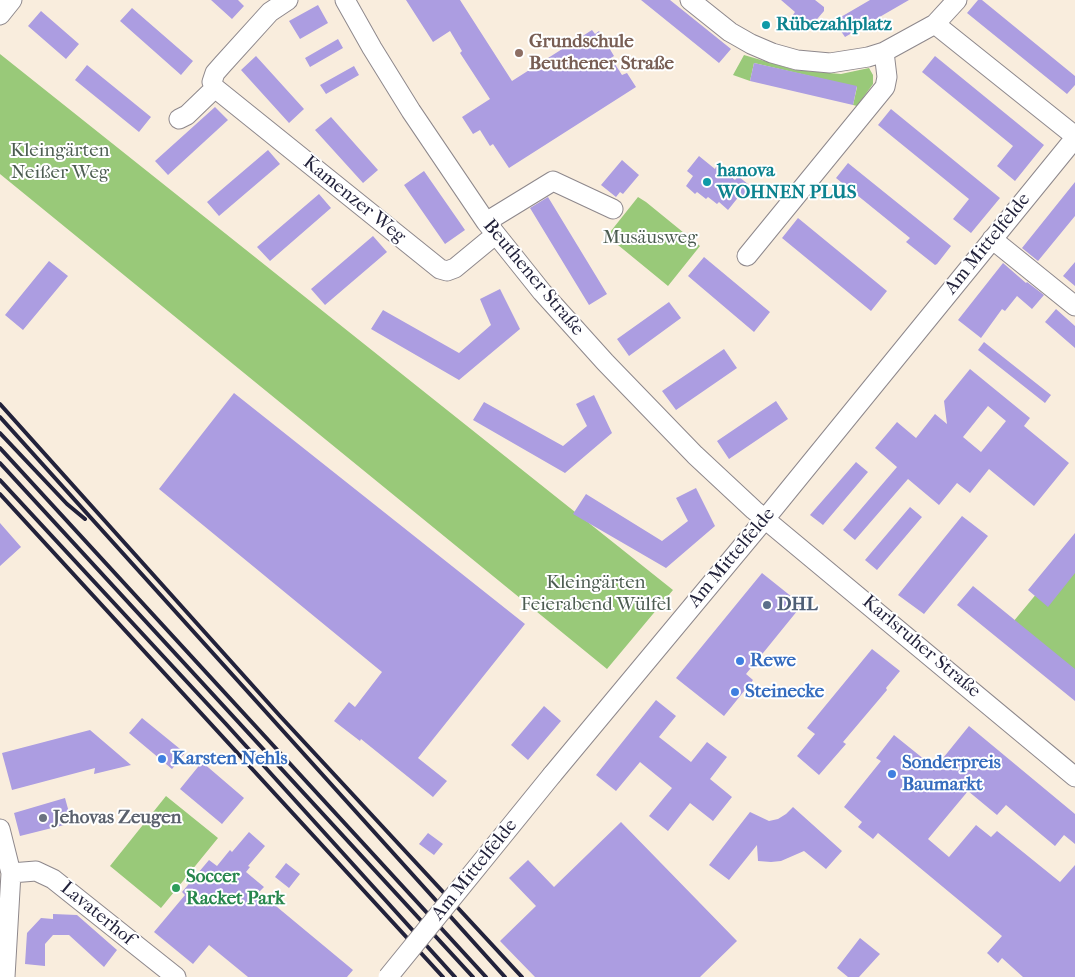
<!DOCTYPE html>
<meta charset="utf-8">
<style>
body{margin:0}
canvas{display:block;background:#f9eddd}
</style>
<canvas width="1075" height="977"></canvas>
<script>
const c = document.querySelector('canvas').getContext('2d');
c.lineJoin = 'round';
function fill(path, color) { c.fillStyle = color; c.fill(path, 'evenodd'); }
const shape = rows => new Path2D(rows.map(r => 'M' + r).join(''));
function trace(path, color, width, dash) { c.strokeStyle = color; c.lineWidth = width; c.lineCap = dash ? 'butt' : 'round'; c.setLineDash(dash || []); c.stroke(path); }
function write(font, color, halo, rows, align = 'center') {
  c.font = font + ' "IM FELL French Canon",serif'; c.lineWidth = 4; c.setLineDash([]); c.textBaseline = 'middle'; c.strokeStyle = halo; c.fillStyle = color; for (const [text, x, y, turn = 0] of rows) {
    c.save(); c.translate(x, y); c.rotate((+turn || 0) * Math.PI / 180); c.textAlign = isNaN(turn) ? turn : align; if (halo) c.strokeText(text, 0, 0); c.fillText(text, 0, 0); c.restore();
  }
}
fill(shape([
 [0,54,673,590,607,669,0,174],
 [744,55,795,70,841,74,869,68,873,75,873,84,857,106,853,105,857,87,754,63,750,81,733,75],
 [638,197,646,202,700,246,668,286,607,236],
 [1075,551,1075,670,1013,622,1062,563],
 [166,796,218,838,161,908,110,866]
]), '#99c979');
fill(shape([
 [211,0,238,0,244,6,232,19],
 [406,0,460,0,512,81,592,30,595,34,599,31,614,56,611,58,622,75,627,73,636,87,509,168,493,144,490,146,480,130,473,134,462,117,490,99,460,53,462,51,450,31,433,42],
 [641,0,670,0,731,49,719,63],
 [781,0,815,0,824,7,824,11,806,32,790,19,795,12],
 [870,0,909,0,845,37,834,21],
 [978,0,982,0,1075,76,1075,85,1067,94,967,13],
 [318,5,328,23,300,39,289,21],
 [132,8,193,61,181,75,120,21],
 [41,11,79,44,66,59,28,26],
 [338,39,343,48,310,67,305,58],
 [256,56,304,109,289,123,241,70],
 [935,56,1044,145,1015,181,997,166,1013,146,922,72],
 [754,63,857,86,853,105,750,81],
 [87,65,151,117,139,132,75,80],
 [354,66,359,75,326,94,320,85],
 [215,107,228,120,168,175,155,161],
 [891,109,1000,198,971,233,953,219,969,199,878,125],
 [331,117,378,170,363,183,315,130],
 [268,150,280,164,219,216,207,202],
 [699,156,715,169,717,165,735,180,738,176,754,189,746,199,740,195,728,210,719,202,717,204,708,197,706,199,697,192,695,194,686,186,693,176,687,171],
 [622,160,639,175,623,194,620,192,616,197,601,185],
 [848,163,951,246,937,264,935,265,906,242,910,238,836,178],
 [424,171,465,230,445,244,404,185],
 [1075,182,1075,216,1038,261,1022,248],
 [319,194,331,208,270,261,257,247],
 [548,197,607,294,589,305,530,208],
 [798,218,887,291,871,311,782,238],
 [373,236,387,252,325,305,311,289],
 [704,257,770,312,754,332,688,276],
 [49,261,68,276,23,330,5,315],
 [1075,262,1075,286,1063,276],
 [1003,263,1026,283,1027,282,1044,295,1032,309,1017,296,1005,311,1002,309,981,338,958,320],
 [500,289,520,329,459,380,371,329,383,310,459,353,491,325,480,299],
 [669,302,681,318,629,356,617,339],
 [1056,309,1075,326,1075,348,1045,322],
 [984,342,1051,395,1045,403,978,350],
 [724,349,737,368,676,410,662,391],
 [970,369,1030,418,1024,426,1069,463,1034,506,989,469,970,493,957,483,939,505,908,479,855,540,843,530,897,467,875,448,897,422,916,438,935,414,947,424,944,401],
 [988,406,1006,421,981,452,963,437],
 [234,393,525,624,418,758,447,781,433,797,361,739,360,741,334,721,349,702,355,707,382,672,159,489],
 [594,395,612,433,565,473,473,420,484,402,563,446,587,426,576,404],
 [776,401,788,419,729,459,717,441],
 [856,462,868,472,823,525,810,515],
 [696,488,715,526,666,568,573,514,586,494,662,541,688,521,676,498],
 [910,507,922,517,877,570,865,560],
 [962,516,988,536,924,614,898,595],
 [0,523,21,547,0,566],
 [1075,533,1075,573,1048,607,1028,590],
 [762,573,802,605,746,674,753,680,724,716,676,678],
 [973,586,1075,669,1075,701,957,605],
 [872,649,900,671,886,688,887,690,843,742,846,744,819,775,797,756,815,734,807,728],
 [656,700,676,716,659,737,691,762,707,742,727,757,710,779,732,797,713,821,690,803,668,831,649,816,672,788,640,762,616,791,596,775],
 [544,706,561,721,528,760,511,745],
 [142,718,185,753,172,769,129,733],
 [969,726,1075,814,1075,844,1064,835,1055,846,1006,805,997,815,968,791,928,839,949,857,976,825,991,837,997,831,1060,882,1075,865,1075,977,1023,977,1002,958,998,963,987,953,1002,936,878,833,873,839,858,827,862,822,844,807,881,761,876,758,894,735,935,768],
 [90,730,131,765,94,774,95,768,12,790,2,753],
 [202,762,244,798,222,824,180,789],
 [65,798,72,823,20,836,14,813],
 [793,807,842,851,826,869,804,851,781,861,771,862,758,861,757,845,729,880,709,865,750,812,769,821,778,819,786,814],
 [621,822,737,941,700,977,535,977,500,941,536,906,509,878,528,860,554,887],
 [249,832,265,846,248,866,250,867,246,872,264,887,259,892,353,970,347,977,248,977,209,945,193,964,154,932,185,895,182,892,209,860,217,866,230,850,232,852],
 [428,833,443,844,434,855,419,844],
 [286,863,300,874,289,888,275,877],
 [53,914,77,915,117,950,104,967,69,935,53,935,45,944,45,966,25,964,27,933,41,918,53,919],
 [860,938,880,954,859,977,848,977,837,968]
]), '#ac9de1');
const minor = shape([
 [345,0,372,48,411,111,486,222,542,292,605,362,695,455,754,510,1075,777],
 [690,0,730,32,751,44,772,53,797,60,830,63,868,57,884,52,935,24,957,0],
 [0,15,12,0],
 [935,24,1075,136],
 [215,88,440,269,447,271,455,268,495,235],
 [179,119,187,115,215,88,212,82,215,73,222,65,270,12,288,0],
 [486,222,553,181,613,209],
 [992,239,1075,306],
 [747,256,885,87,887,77,884,52],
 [552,775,765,519,1075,138],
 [0,829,11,873,5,977],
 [11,873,36,871,53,879,176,977]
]);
trace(minor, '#8e888c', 21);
trace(minor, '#fff', 19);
trace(shape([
 [0,404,280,716,522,977],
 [0,417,505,977],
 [0,433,67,504,85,519],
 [0,448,486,977],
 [0,463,473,977],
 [0,480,226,724,455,977],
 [0,494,443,977]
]), '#22223b', 4);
const minorBridge = shape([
 [388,977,552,775]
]);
trace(minorBridge, '#8e888c', 21, []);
trace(minorBridge, '#fff', 19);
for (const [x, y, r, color] of [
 [766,25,5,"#0f9aa8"],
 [519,53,5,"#8d6e63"],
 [707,182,5,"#0f9aa8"],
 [767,605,5,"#5c6f8a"],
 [740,661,5,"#3f7fe0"],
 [735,692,5,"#3f7fe0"],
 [162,759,5,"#3f7fe0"],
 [892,774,5,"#3f7fe0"],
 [43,818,5,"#6b7280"],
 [176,888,5,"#2e9e5b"]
]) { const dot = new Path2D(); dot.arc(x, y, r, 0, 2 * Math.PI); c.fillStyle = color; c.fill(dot); trace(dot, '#fff', 2); }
write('bold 19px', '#0d838f', '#fff', [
 ["Rübezahlplatz",776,25],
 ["hanova",717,171],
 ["WOHNEN PLUS",717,193]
], 'left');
write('bold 19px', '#785e54', '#fff', [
 ["Grundschule",529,42],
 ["Beuthener Straße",529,64]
], 'left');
write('19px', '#4c5c51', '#fff', [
 ["Kleingärten",60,151],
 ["Neißer Weg",60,173],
 ["Musäusweg",650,238],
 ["Kleingärten",596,583],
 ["Feierabend Wülfel",596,605]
]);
write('19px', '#22223b', '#fff', [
 ["Kamenzer Weg",354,200,39],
 ["Am Mittelfelde",988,244,-51],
 ["Beuthener Straße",533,278,50],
 ["Am Mittelfelde",732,558,-50],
 ["Karlsruher Straße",921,647,40],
 ["Am Mittelfelde",475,870,-51],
 ["Lavaterhof",97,914,39]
]);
write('bold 19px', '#4e5e75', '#fff', [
 ["DHL",777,605]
], 'left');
write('bold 19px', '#366cbe', '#fff', [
 ["Rewe",750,661],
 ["Steinecke",745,692],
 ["Karsten Nehls",172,759],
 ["Sonderpreis",902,763],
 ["Baumarkt",902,785]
], 'left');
write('bold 19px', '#5b616d', '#fff', [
 ["Jehovas Zeugen",53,818]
], 'left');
write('bold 19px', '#27864d', '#fff', [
 ["Soccer",186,877],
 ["Racket Park",186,899]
], 'left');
</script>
